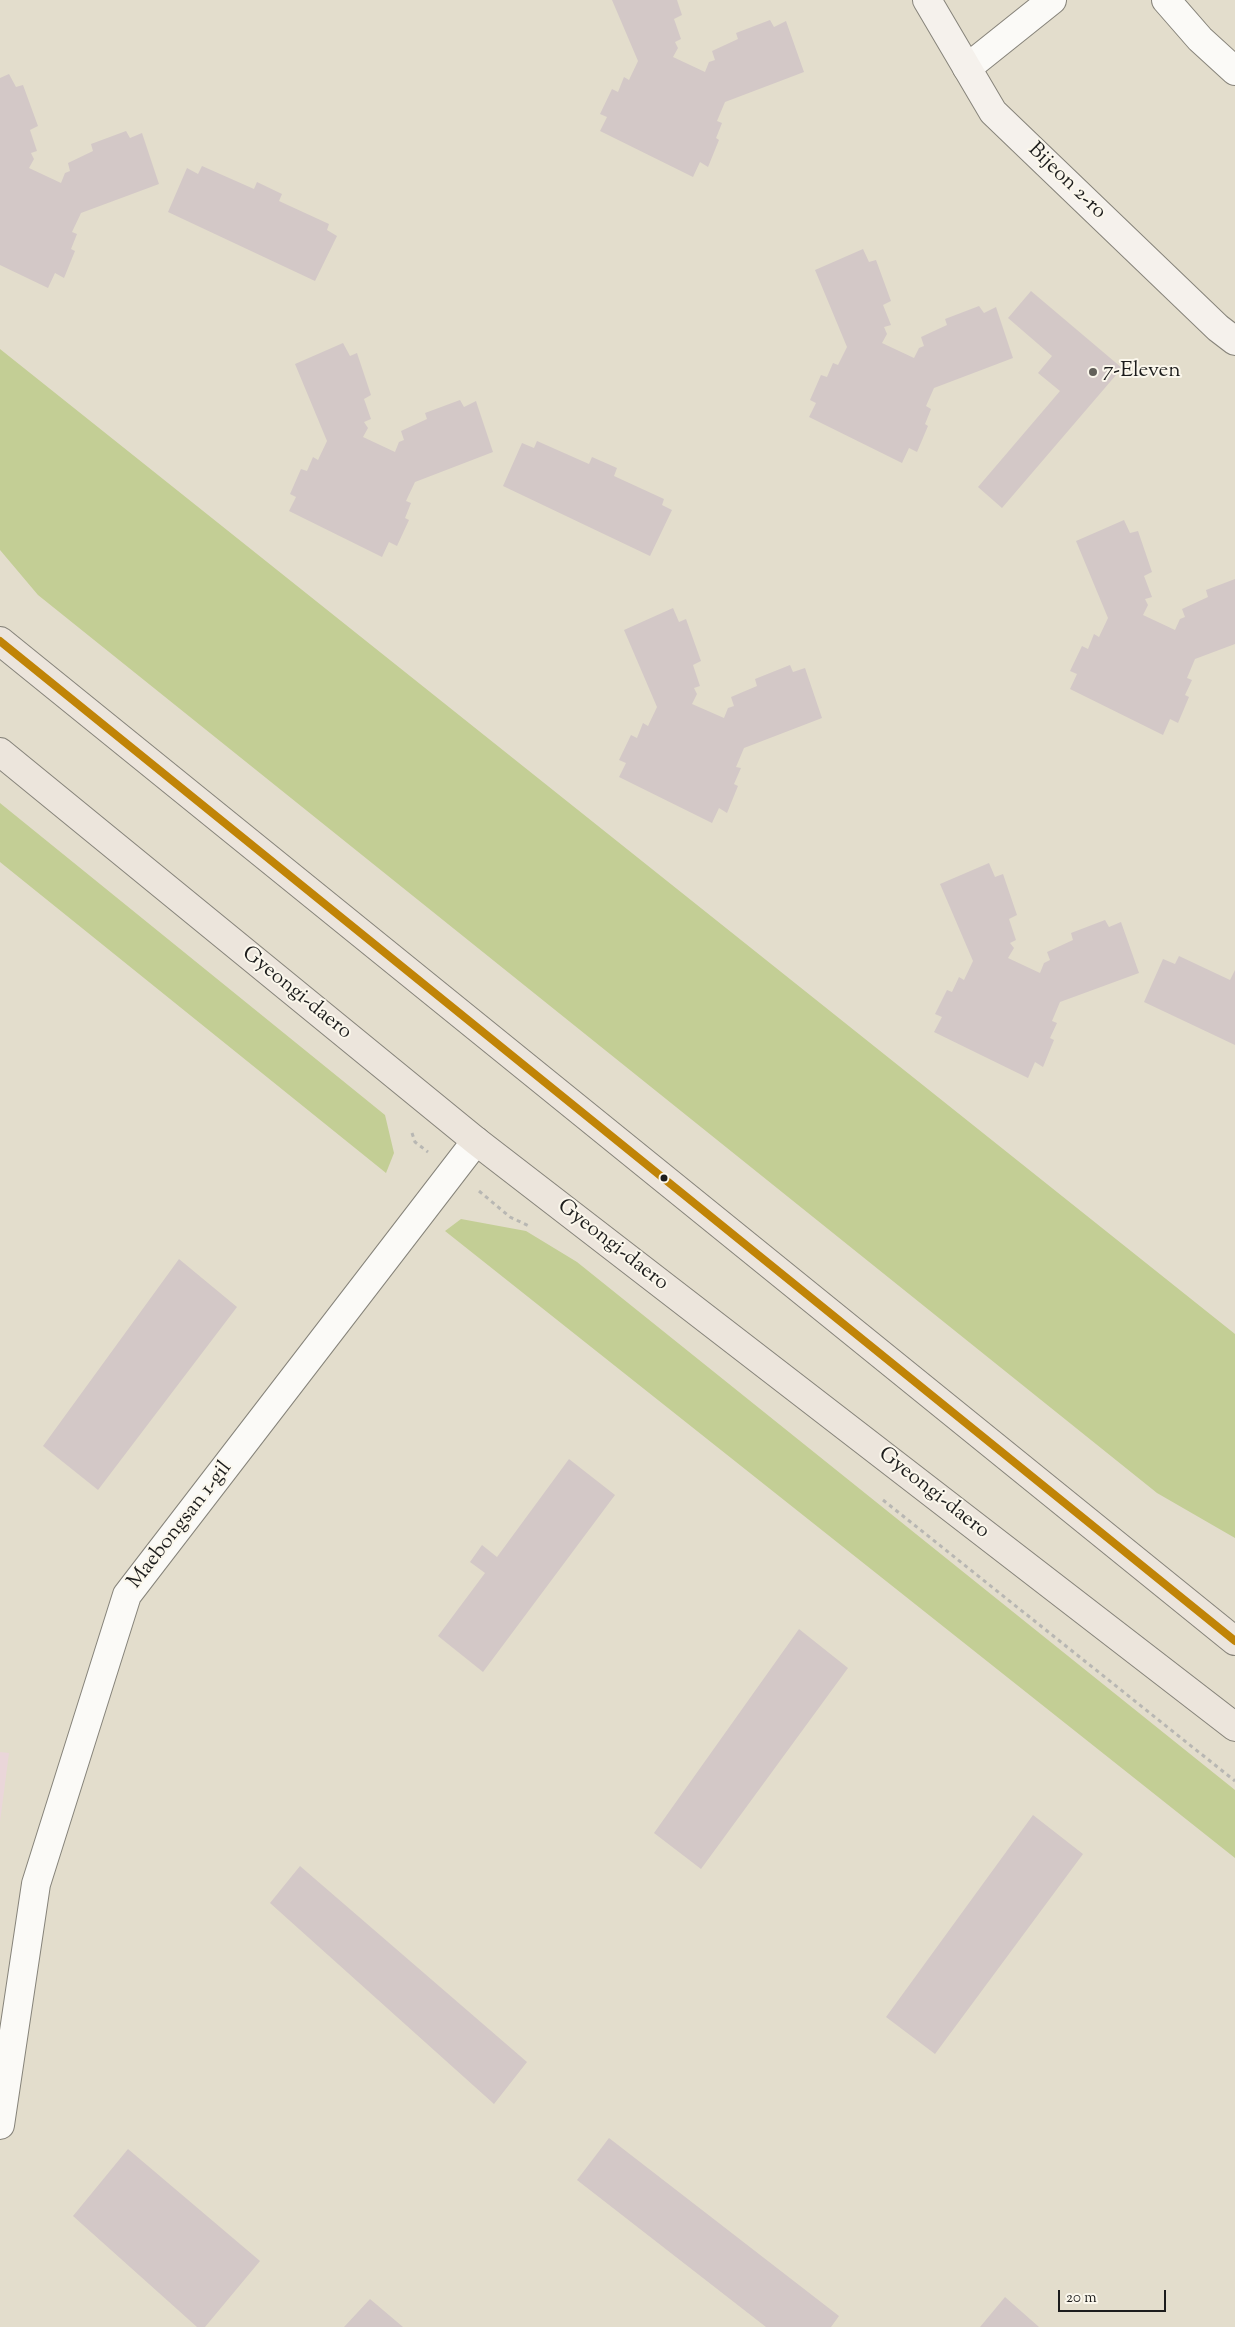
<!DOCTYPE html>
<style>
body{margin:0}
#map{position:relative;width:1235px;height:2327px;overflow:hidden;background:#e3ddcc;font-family:"Sorts Mill Goudy",serif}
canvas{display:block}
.scale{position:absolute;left:1058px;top:2290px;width:108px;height:22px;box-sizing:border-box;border:2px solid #1c1c1c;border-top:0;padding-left:6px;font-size:15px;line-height:18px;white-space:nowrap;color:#1c1c1c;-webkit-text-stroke:4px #fbf7ec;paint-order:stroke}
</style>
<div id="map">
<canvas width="1235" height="2327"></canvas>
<div class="scale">20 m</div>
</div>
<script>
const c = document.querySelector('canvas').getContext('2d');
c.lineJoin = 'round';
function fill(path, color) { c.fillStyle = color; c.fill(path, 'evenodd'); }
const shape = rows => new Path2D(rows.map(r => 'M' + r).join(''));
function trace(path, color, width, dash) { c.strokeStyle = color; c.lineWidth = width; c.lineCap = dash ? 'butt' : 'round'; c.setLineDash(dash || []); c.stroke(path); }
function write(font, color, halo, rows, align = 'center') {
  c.font = font + ' "Sorts Mill Goudy",serif'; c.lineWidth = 4; c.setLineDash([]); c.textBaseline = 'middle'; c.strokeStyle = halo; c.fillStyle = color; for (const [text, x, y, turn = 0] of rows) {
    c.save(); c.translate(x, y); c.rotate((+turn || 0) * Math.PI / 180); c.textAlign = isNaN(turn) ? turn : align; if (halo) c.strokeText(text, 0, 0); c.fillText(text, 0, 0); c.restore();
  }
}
fill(shape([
 [0,1752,9,1753,0,1822]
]), '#ead6d9');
fill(shape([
 [0,349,1235,1334,1235,1538,1157,1493,38,595,0,550],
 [0,803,385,1115,394,1153,386,1173,0,862],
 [461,1219,526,1231,577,1262,1235,1790,1235,1858,445,1231]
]), '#c3ce95');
fill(shape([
 [612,0,677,0,682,15,674,19,681,39,675,42,678,48,673,57,705,72,709,62,715,60,712,51,738,39,736,33,770,20,774,27,786,21,804,72,725,102,717,121,722,123,716,138,719,140,708,167,700,162,693,177,600,131,607,117,600,114,612,89,618,92,624,77,629,80,638,61],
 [9,74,16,87,23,85,38,126,30,130,37,151,31,153,34,159,29,168,61,183,65,173,70,171,68,163,93,151,91,144,126,131,130,138,142,133,159,184,81,213,72,232,77,234,71,249,75,251,64,278,55,273,48,288,0,265,0,78],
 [202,166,254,189,257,182,282,194,279,201,329,224,327,230,337,236,315,281,168,212,187,168,198,174],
 [863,249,869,262,876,260,891,301,883,305,891,325,884,327,887,334,882,343,914,358,919,348,924,346,921,337,947,325,945,319,979,306,984,313,996,307,1013,358,934,388,926,406,931,409,925,424,928,426,917,452,909,448,902,463,809,417,816,403,810,400,821,375,827,377,833,363,838,365,847,347,815,270],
 [1031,291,1122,368,1002,508,978,487,1060,391,1038,373,1052,356,1008,318],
 [343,343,350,356,357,353,371,395,364,399,371,419,364,422,368,428,363,437,395,452,399,442,404,440,401,431,427,419,425,413,460,400,464,407,476,401,493,452,415,482,406,501,411,503,405,518,409,520,397,546,389,542,382,557,289,511,296,497,290,494,301,469,307,471,313,457,318,460,327,441,295,364],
 [537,441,589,464,592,457,617,468,614,476,664,499,662,505,672,510,650,556,503,486,522,443,534,448],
 [1124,520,1130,533,1138,531,1152,572,1144,576,1152,597,1145,599,1148,605,1143,615,1175,630,1180,619,1185,617,1182,609,1208,597,1206,590,1235,579,1235,644,1195,659,1187,678,1192,680,1185,695,1189,697,1178,723,1170,719,1163,735,1070,689,1077,674,1070,671,1082,646,1088,649,1094,634,1099,637,1108,618,1076,541],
 [673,608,679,622,686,619,701,661,693,665,700,686,694,688,697,694,692,704,724,718,728,708,734,706,731,697,757,686,755,679,790,665,793,672,805,668,822,718,744,748,736,767,741,768,734,784,738,786,727,813,719,808,712,823,619,777,626,763,619,760,631,735,637,738,643,723,648,726,657,707,624,630],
 [989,863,995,877,1003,874,1017,915,1009,919,1016,940,1010,943,1014,948,1008,958,1040,973,1044,963,1050,960,1047,952,1073,940,1071,933,1105,920,1109,927,1121,922,1139,973,1060,1002,1052,1021,1057,1023,1050,1038,1054,1040,1043,1067,1035,1062,1028,1078,934,1032,942,1017,935,1014,947,990,952,992,959,977,964,980,973,961,940,884],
 [1179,956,1230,980,1235,970,1235,1045,1144,1002,1163,959,1175,964],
 [179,1259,237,1307,98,1490,43,1446],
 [569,1459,615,1495,483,1672,438,1636,485,1573,470,1562,482,1545,497,1557],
 [799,1629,848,1668,701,1869,654,1833],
 [1033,1815,1083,1854,935,2054,886,2017],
 [300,1866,527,2062,494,2104,270,1903],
 [609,2138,839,2316,831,2327,766,2327,577,2180],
 [128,2149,260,2261,205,2327,197,2327,73,2216],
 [1005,2297,1039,2327,980,2327],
 [370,2299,403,2327,344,2327]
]), '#d3c8c7');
const street = shape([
 [1166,0,1200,39,1235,71],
 [967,68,1052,0],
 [0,2125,36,1884,127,1595,476,1141]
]);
const secondary = shape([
 [927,0,993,112,1218,328,1235,341]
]);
const primary = shape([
 [0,641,1235,1641],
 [0,752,476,1141,1235,1727]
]);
trace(street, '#86837a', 30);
trace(secondary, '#86837a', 30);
trace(primary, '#86837a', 30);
trace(shape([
 [412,1133,415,1142,428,1152],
 [479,1191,510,1217,531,1227],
 [883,1500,1235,1781]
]), '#b8b7b3', 3, [4, 4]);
trace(street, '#fbfaf7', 28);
trace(secondary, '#f5f1ec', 28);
trace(primary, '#ece5dc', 28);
trace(shape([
 [0,641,1235,1641]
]), '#c08407', 8);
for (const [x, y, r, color] of [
 [1093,372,5,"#62605a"],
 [664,1178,4.5,"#1c1c1c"]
]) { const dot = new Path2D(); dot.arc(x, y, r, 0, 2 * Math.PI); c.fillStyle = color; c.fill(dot); trace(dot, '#fbf7ec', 2); }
write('21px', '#1c1c1c', '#fbf7ec', [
 ["Bijeon 2-ro",1066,182,44],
 ["Gyeongi-daero",296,994,39],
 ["Gyeongi-daero",612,1246,38],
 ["Gyeongi-daero",933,1494,38],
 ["Maebongsan 1-gil",181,1526,-52]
]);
write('21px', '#1c1c1c', '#fbf7ec', [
 ["7-Eleven",1103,372]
], 'left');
</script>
